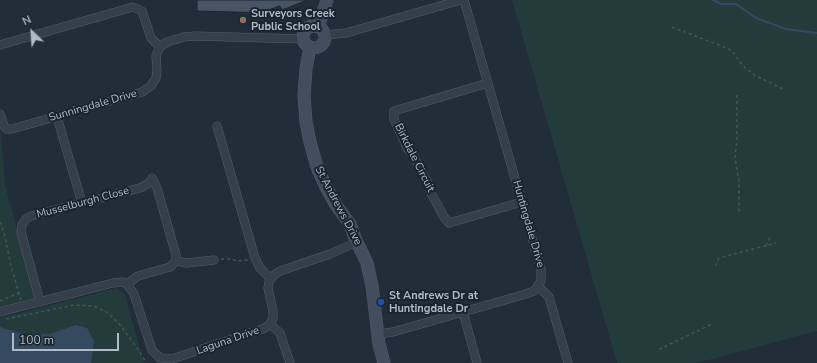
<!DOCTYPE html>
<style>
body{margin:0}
#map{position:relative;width:817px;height:363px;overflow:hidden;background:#212d39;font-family:"Nunito Sans",sans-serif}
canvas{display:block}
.north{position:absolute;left:12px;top:12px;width:40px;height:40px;-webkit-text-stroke:3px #1a242e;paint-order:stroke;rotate:335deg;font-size:11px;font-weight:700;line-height:16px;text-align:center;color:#afbac6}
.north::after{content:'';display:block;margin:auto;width:14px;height:18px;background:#afbac6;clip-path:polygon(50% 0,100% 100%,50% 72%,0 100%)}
.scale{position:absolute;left:12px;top:333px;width:107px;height:18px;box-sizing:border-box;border:2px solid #afbac6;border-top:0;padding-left:5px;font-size:12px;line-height:14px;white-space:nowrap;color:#afbac6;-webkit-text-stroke:3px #1a242e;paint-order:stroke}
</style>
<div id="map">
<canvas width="817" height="363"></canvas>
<div class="north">N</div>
<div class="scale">100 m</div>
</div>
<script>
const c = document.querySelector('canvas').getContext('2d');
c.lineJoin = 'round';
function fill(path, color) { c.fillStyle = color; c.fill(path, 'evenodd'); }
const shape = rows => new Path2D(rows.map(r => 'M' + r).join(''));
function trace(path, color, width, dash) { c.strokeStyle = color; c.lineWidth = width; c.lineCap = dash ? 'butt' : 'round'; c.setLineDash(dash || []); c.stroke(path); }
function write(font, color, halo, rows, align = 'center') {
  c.font = font + ' "Nunito Sans",sans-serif'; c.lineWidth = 4; c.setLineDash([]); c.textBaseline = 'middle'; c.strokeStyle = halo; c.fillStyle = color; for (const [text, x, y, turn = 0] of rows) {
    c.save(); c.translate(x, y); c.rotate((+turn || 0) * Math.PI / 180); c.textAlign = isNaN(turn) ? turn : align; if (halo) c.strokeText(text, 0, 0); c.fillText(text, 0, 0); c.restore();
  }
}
fill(shape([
 [512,0,817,0,817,331,697,363,617,363],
 [0,129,1,134,5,185,36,298,0,308],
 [117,288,125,295,144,363,0,363,0,318]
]), '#243b3c');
fill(shape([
 [76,325,87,328,94,341,91,363,0,363,0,327,26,335,50,334]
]), '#344a61');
trace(shape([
 [713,0,721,4,736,4,756,18,786,29,817,33]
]), '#344a61', 2);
const building = shape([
 [197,0,305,0,305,1,282,10,280,6,268,10,268,13,197,11,197,0]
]);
fill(building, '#475463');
trace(building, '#1c2630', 1);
const street = shape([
 [325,35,346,33,461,0],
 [0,45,133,7,142,11,151,38,160,47],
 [488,83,394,111,394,119,407,148,413,155,428,183,431,193,444,217,449,223,522,202],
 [0,114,4,126,7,129,12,129,142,92,151,86,156,78,157,70,156,56,160,47,167,42,184,37,195,36,303,39],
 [57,117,82,203],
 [217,126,255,258,260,268,271,279],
 [176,261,187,263,214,260],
 [538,286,549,297,568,363],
 [40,302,21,232,22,225,26,219,31,216,140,188,149,183,152,178,157,188,176,255,176,261,170,267,138,276,127,284],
 [0,312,113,283,122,282,127,284,134,294,152,350,160,358,172,359,265,328,270,324,273,318,273,311,268,288,269,282,274,275,280,271,330,254,357,242],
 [463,312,477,363],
 [270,324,280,333,290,363],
 [378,334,393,332,526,294,534,291,541,281,541,269,464,0]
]);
const secondary = shape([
 '303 37a11 11 0 1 1 22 0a11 11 0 1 1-22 0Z',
 [318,27,327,0],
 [310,47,306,69,304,95,306,122,310,142,317,167,326,187,336,205,350,224,355,238,367,263,372,286,379,344,384,363]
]);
trace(street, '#525d67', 9);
trace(secondary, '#525d67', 13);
trace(shape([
 [672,27,724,47,732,51,742,65,754,75,785,90],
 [297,32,296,29,305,22,312,14],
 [737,95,737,138,735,157,739,182,739,214],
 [0,222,4,233,11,266,21,300],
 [766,246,771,235],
 [221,259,231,259,237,261,248,260],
 [716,266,717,262,719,258,776,243],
 [0,301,19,293],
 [6,319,74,305,94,306,108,313,121,326,142,355,146,363],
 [660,348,660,349,712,324]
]), '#405758', 1.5, [3, 3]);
trace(street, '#343f4a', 8);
trace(secondary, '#424e5d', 12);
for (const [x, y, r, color] of [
 [243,20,4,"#8d6e63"],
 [381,302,4,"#1a4fb4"]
]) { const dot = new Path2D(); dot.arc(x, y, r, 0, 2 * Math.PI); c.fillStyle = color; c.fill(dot); trace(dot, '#1a242e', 1.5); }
write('bold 11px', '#afbac6', '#1a242e', [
 ["Surveyors Creek",251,14],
 ["Public School",251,27],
 ["St Andrews Dr at",389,296],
 ["Huntingdale Dr",389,309]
], 'left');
write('11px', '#afbac6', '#1a242e', [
 ["Sunningdale Drive",93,106,-16],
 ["Birkdale Circuit",414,158,63],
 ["Musselburgh Close",83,203,-15],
 ["St Andrews Drive",338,206,62],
 ["Huntingdale Drive",528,224,74],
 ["Laguna Drive",228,341,-19]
]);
</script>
